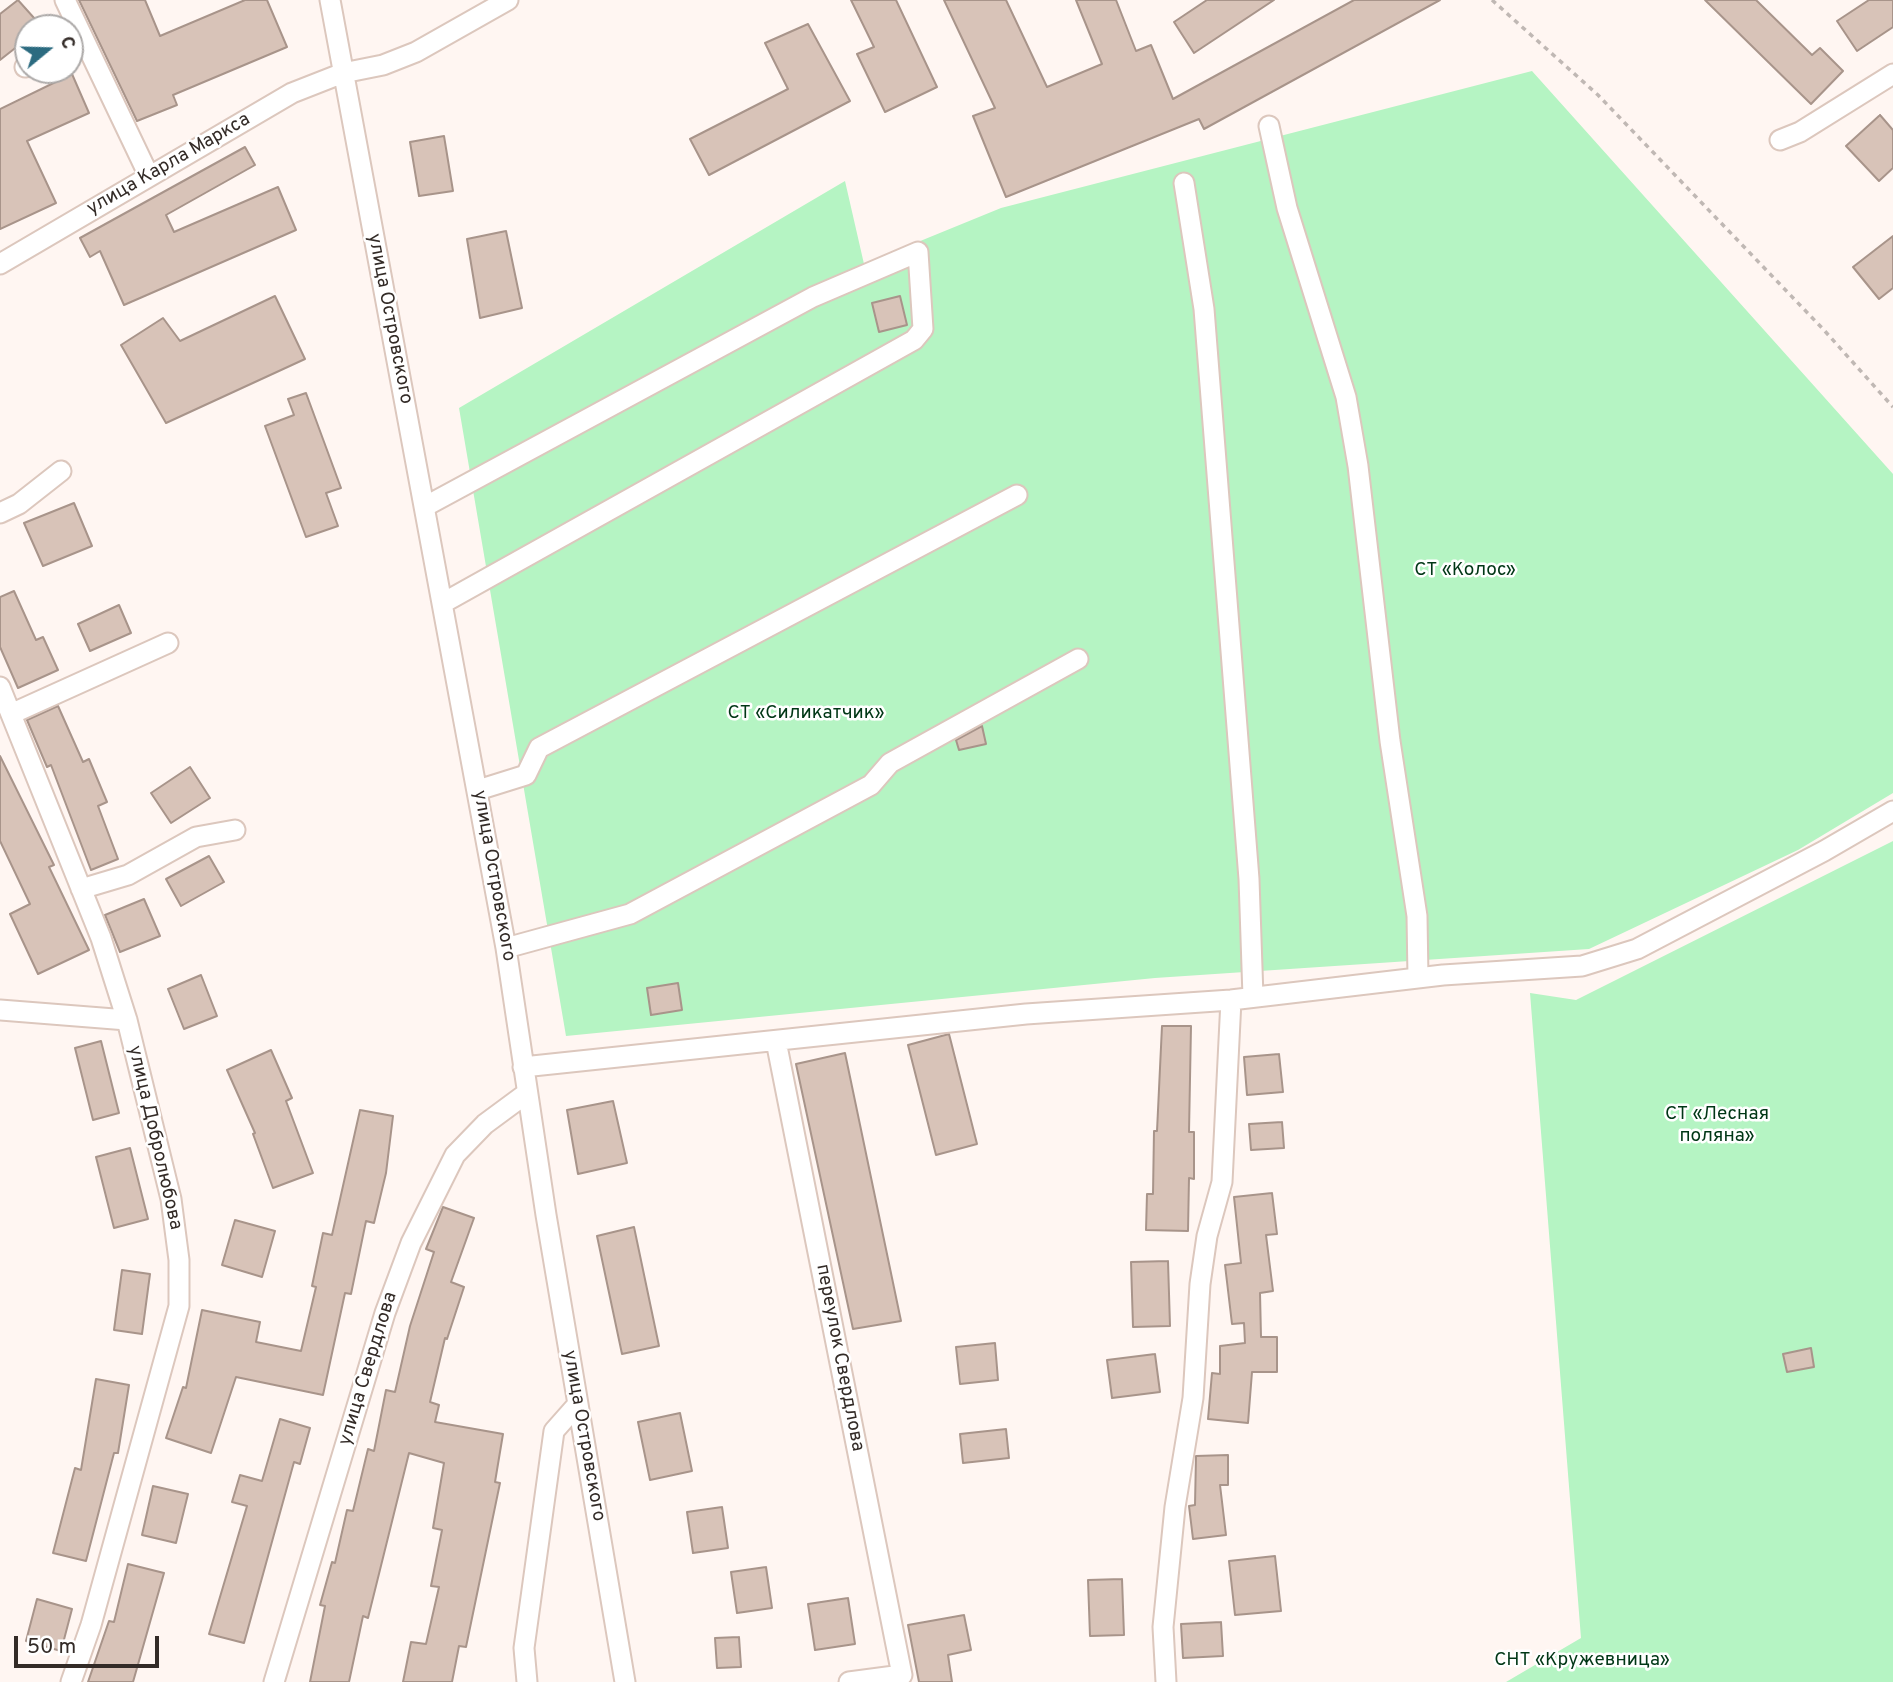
<!DOCTYPE html>
<meta charset="utf-8">
<style>
body{margin:0}
#map{position:relative;width:1893px;height:1682px;overflow:hidden;background:#fff6f2;font-family:Overpass,sans-serif}
canvas{display:block}
.north{position:absolute;left:14px;top:14px;width:70px;height:70px;box-sizing:border-box;background:#fff;border:2px solid #adaaa9;border-radius:50%;rotate:71deg;font-size:19px;font-weight:700;line-height:28px;text-align:center;color:#332b27}
.north::after{content:'';display:block;margin:auto;width:24px;height:32px;background:#2c6b80;clip-path:polygon(50% 0,100% 100%,50% 72%,0 100%)}
.scale{position:absolute;left:14px;top:1636px;width:145px;height:32px;box-sizing:border-box;border:4px solid #332b27;border-top:0;padding-left:9px;font-size:21px;line-height:24px;white-space:nowrap;color:#332b27;-webkit-text-stroke:5px #fff;paint-order:stroke}
</style>
<div id="map">
<canvas width="1893" height="1682"></canvas>
<div class="north">С</div>
<div class="scale">50 m</div>
</div>
<script>
const c = document.querySelector('canvas').getContext('2d');
c.lineJoin = 'round';
function fill(path, color) { c.fillStyle = color; c.fill(path, 'evenodd'); }
const shape = rows => new Path2D(rows.map(r => 'M' + r).join(''));
function trace(path, color, width, dash) { c.strokeStyle = color; c.lineWidth = width; c.lineCap = dash ? 'butt' : 'round'; c.setLineDash(dash || []); c.stroke(path); }
function write(font, color, halo, rows, align = 'center') {
  c.font = font + ' Overpass,sans-serif'; c.lineWidth = 5; c.setLineDash([]); c.textBaseline = 'middle'; c.strokeStyle = halo; c.fillStyle = color; for (const [text, x, y, turn = 0] of rows) {
    c.save(); c.translate(x, y); c.rotate((+turn || 0) * Math.PI / 180); c.textAlign = isNaN(turn) ? turn : align; if (halo) c.strokeText(text, 0, 0); c.fillText(text, 0, 0); c.restore();
  }
}
fill(shape([
 [1532,71,1893,474,1893,793,1798,850,1589,949,1155,978,566,1036,459,408,845,181,864,264,1001,208],
 [1893,841,1893,1682,1506,1682,1581,1638,1530,993,1576,1000]
]), '#b5f4c3');
const building = shape([
 [18,0,43,28,28,28,28,38,0,60,0,14,18,0],
 [79,0,145,0,160,36,245,0,267,0,287,47,173,95,177,105,137,121,79,0],
 [851,0,896,0,937,87,885,112,857,54,874,47,851,0],
 [944,0,1006,0,1047,87,1102,64,1076,0,1116,0,1136,51,1151,45,1173,99,1354,0,1440,0,1204,129,1199,119,1006,197,973,116,995,108,944,0],
 [1207,0,1274,0,1194,53,1174,22,1207,0],
 [1705,0,1756,0,1812,55,1820,48,1843,71,1811,104,1705,0],
 [1869,0,1893,0,1893,27,1857,51,1837,21,1869,0],
 [808,24,850,101,709,175,690,139,788,89,765,43,808,24],
 [72,74,89,113,27,141,56,203,0,229,0,109,72,74],
 [1880,115,1893,130,1893,168,1879,181,1846,146,1880,115],
 [444,136,453,191,419,196,410,142,444,136],
 [245,147,255,165,166,215,174,232,278,187,296,230,124,305,100,251,90,257,80,238,245,147],
 [506,231,522,308,480,318,467,239,506,231],
 [1893,236,1893,288,1879,299,1853,267,1893,236],
 [275,296,305,359,166,423,121,345,163,318,180,341,275,296],
 [900,296,907,325,879,332,872,303,900,296],
 [306,393,341,488,326,493,338,526,306,537,265,426,294,415,288,399,306,393],
 [74,503,92,546,43,566,24,523,74,503],
 [14,591,36,640,43,637,58,670,18,688,0,647,0,597,14,591],
 [119,605,131,633,90,651,78,624,119,605],
 [58,706,83,762,89,759,107,802,98,806,118,859,91,870,51,765,47,767,27,720,58,706],
 [982,726,986,744,959,750,956,740,982,726],
 [0,756,54,865,49,867,89,950,38,974,10,914,30,904,0,841,0,756],
 [190,767,210,798,171,823,151,793,190,767],
 [209,856,224,882,181,906,166,879,209,856],
 [144,899,160,936,120,952,105,915,144,899],
 [201,975,217,1016,184,1029,168,989,201,975],
 [678,983,682,1010,651,1015,647,988,678,983],
 [1162,1026,1191,1026,1189,1132,1194,1132,1194,1179,1189,1178,1188,1231,1146,1230,1147,1194,1153,1194,1154,1131,1157,1131,1162,1026],
 [949,1034,977,1144,936,1155,908,1045,949,1034],
 [101,1041,119,1113,93,1120,75,1048,101,1041],
 [271,1050,292,1098,286,1101,313,1173,273,1188,253,1134,255,1133,227,1070,271,1050],
 [845,1053,901,1321,853,1329,796,1064,845,1053],
 [1279,1054,1283,1092,1247,1095,1244,1057,1279,1054],
 [613,1101,627,1163,578,1174,567,1110,613,1101],
 [360,1110,393,1116,386,1173,374,1223,366,1221,351,1294,345,1293,323,1395,236,1377,211,1453,166,1438,183,1387,186,1388,202,1310,260,1322,256,1342,301,1351,316,1287,312,1286,323,1233,332,1235,360,1110],
 [1282,1122,1284,1148,1251,1150,1249,1124,1282,1122],
 [130,1148,148,1219,114,1228,96,1157,130,1148],
 [1272,1193,1277,1234,1266,1235,1273,1291,1260,1293,1261,1337,1277,1337,1277,1372,1252,1372,1248,1423,1208,1419,1212,1373,1220,1374,1220,1346,1245,1343,1244,1323,1232,1324,1225,1265,1241,1263,1234,1197,1272,1193],
 [443,1207,474,1218,451,1282,464,1287,447,1339,445,1338,430,1402,439,1405,435,1422,503,1434,495,1482,500,1483,466,1647,459,1646,452,1682,403,1682,411,1642,426,1644,439,1587,431,1586,442,1530,433,1528,444,1463,409,1453,368,1618,363,1616,349,1682,310,1682,325,1606,320,1605,332,1562,335,1563,347,1510,353,1511,368,1449,374,1451,386,1390,395,1392,410,1326,434,1252,426,1249,443,1207],
 [235,1220,275,1231,262,1277,222,1265,235,1220],
 [634,1227,659,1346,622,1354,597,1236,634,1227],
 [1168,1261,1170,1326,1133,1327,1131,1262,1168,1261],
 [122,1270,150,1274,142,1334,114,1330,122,1270],
 [995,1343,998,1380,960,1384,956,1347,995,1343],
 [1811,1348,1814,1367,1787,1372,1783,1354,1811,1348],
 [1155,1354,1160,1392,1112,1398,1107,1360,1155,1354],
 [96,1379,129,1385,118,1453,114,1453,86,1561,53,1553,75,1468,81,1470,96,1379],
 [680,1413,692,1471,650,1480,638,1422,680,1413],
 [280,1419,310,1428,300,1464,294,1462,244,1643,209,1634,247,1506,232,1502,240,1475,262,1481,280,1419],
 [1006,1429,1009,1458,963,1463,960,1434,1006,1429],
 [1228,1455,1228,1485,1220,1485,1226,1535,1193,1539,1189,1506,1195,1505,1196,1456,1228,1455],
 [153,1486,188,1494,176,1543,142,1535,153,1486],
 [722,1507,728,1548,693,1553,687,1512,722,1507],
 [1275,1556,1281,1611,1235,1615,1229,1561,1275,1556],
 [128,1564,164,1573,133,1682,88,1682,109,1621,114,1622,128,1564],
 [766,1567,772,1608,737,1613,731,1572,766,1567],
 [1122,1579,1124,1635,1090,1636,1088,1580,1122,1579],
 [848,1598,855,1644,815,1650,808,1604,848,1598],
 [37,1599,72,1609,61,1651,26,1641,37,1599],
 [964,1615,971,1650,948,1655,952,1682,919,1682,908,1625,964,1615],
 [1221,1622,1223,1656,1183,1658,1181,1624,1221,1622],
 [739,1637,741,1667,717,1668,715,1638,739,1637]
]);
fill(building, '#d8c3b8');
trace(building, '#a8948a', 2);
const minor = shape([
 [65,0,149,176],
 [330,0,506,948,546,1215,625,1682],
 [25,67,28,66],
 [1269,126,1287,208,1346,397,1358,466,1390,741,1417,916,1418,978],
 [1780,140,1800,132,1893,74],
 [1184,183,1204,309,1249,879,1253,997],
 [0,264,292,93,343,73,383,65,416,52,508,0],
 [426,506,813,297,918,252,923,329,914,340,443,603],
 [0,513,19,504,61,471],
 [0,687,101,938,127,1020,171,1199,179,1260,179,1306,91,1625,71,1682],
 [11,714,168,643],
 [478,790,526,775,539,748,1017,495],
 [81,889,128,875,196,837,235,830],
 [506,948,630,914,871,785,890,763,1078,659],
 [0,1010,127,1020],
 [776,1041,902,1675,849,1682],
 [523,1067,1026,1014,1231,1000,1443,975,1582,966,1637,949,1824,851,1893,811],
 [274,1682,385,1313,411,1243,455,1155,485,1124,527,1093],
 [527,1682,524,1648,554,1431,577,1405],
 [1166,1682,1163,1627,1175,1507,1193,1398,1200,1284,1207,1236,1222,1182,1231,1000]
]);
trace(minor, '#dcc7bd', 23);
trace(shape([
 [1492,0,1598,95,1823,329,1893,407]
]), '#c0b8b4', 3.5, [5, 5]);
trace(minor, '#fff', 19);
write('19px', '#332b27', '#fff', [
 ["улица Карла Маркса",169,165,-30],
 ["улица Островского",389,319,79],
 ["улица Островского",493,876,80],
 ["улица Добролюбова",154,1138,77],
 ["переулок Свердлова",839,1358,79],
 ["улица Свердлова",369,1369,-73],
 ["улица Островского",583,1436,80]
]);
write('19px', '#003716', '#fff', [
 ["СТ «Колос»",1465,571],
 ["СТ «Силикатчик»",806,714],
 ["СТ «Лесная",1717,1115],
 ["поляна»",1717,1137],
 ["СНТ «Кружевница»",1582,1661]
]);
</script>
